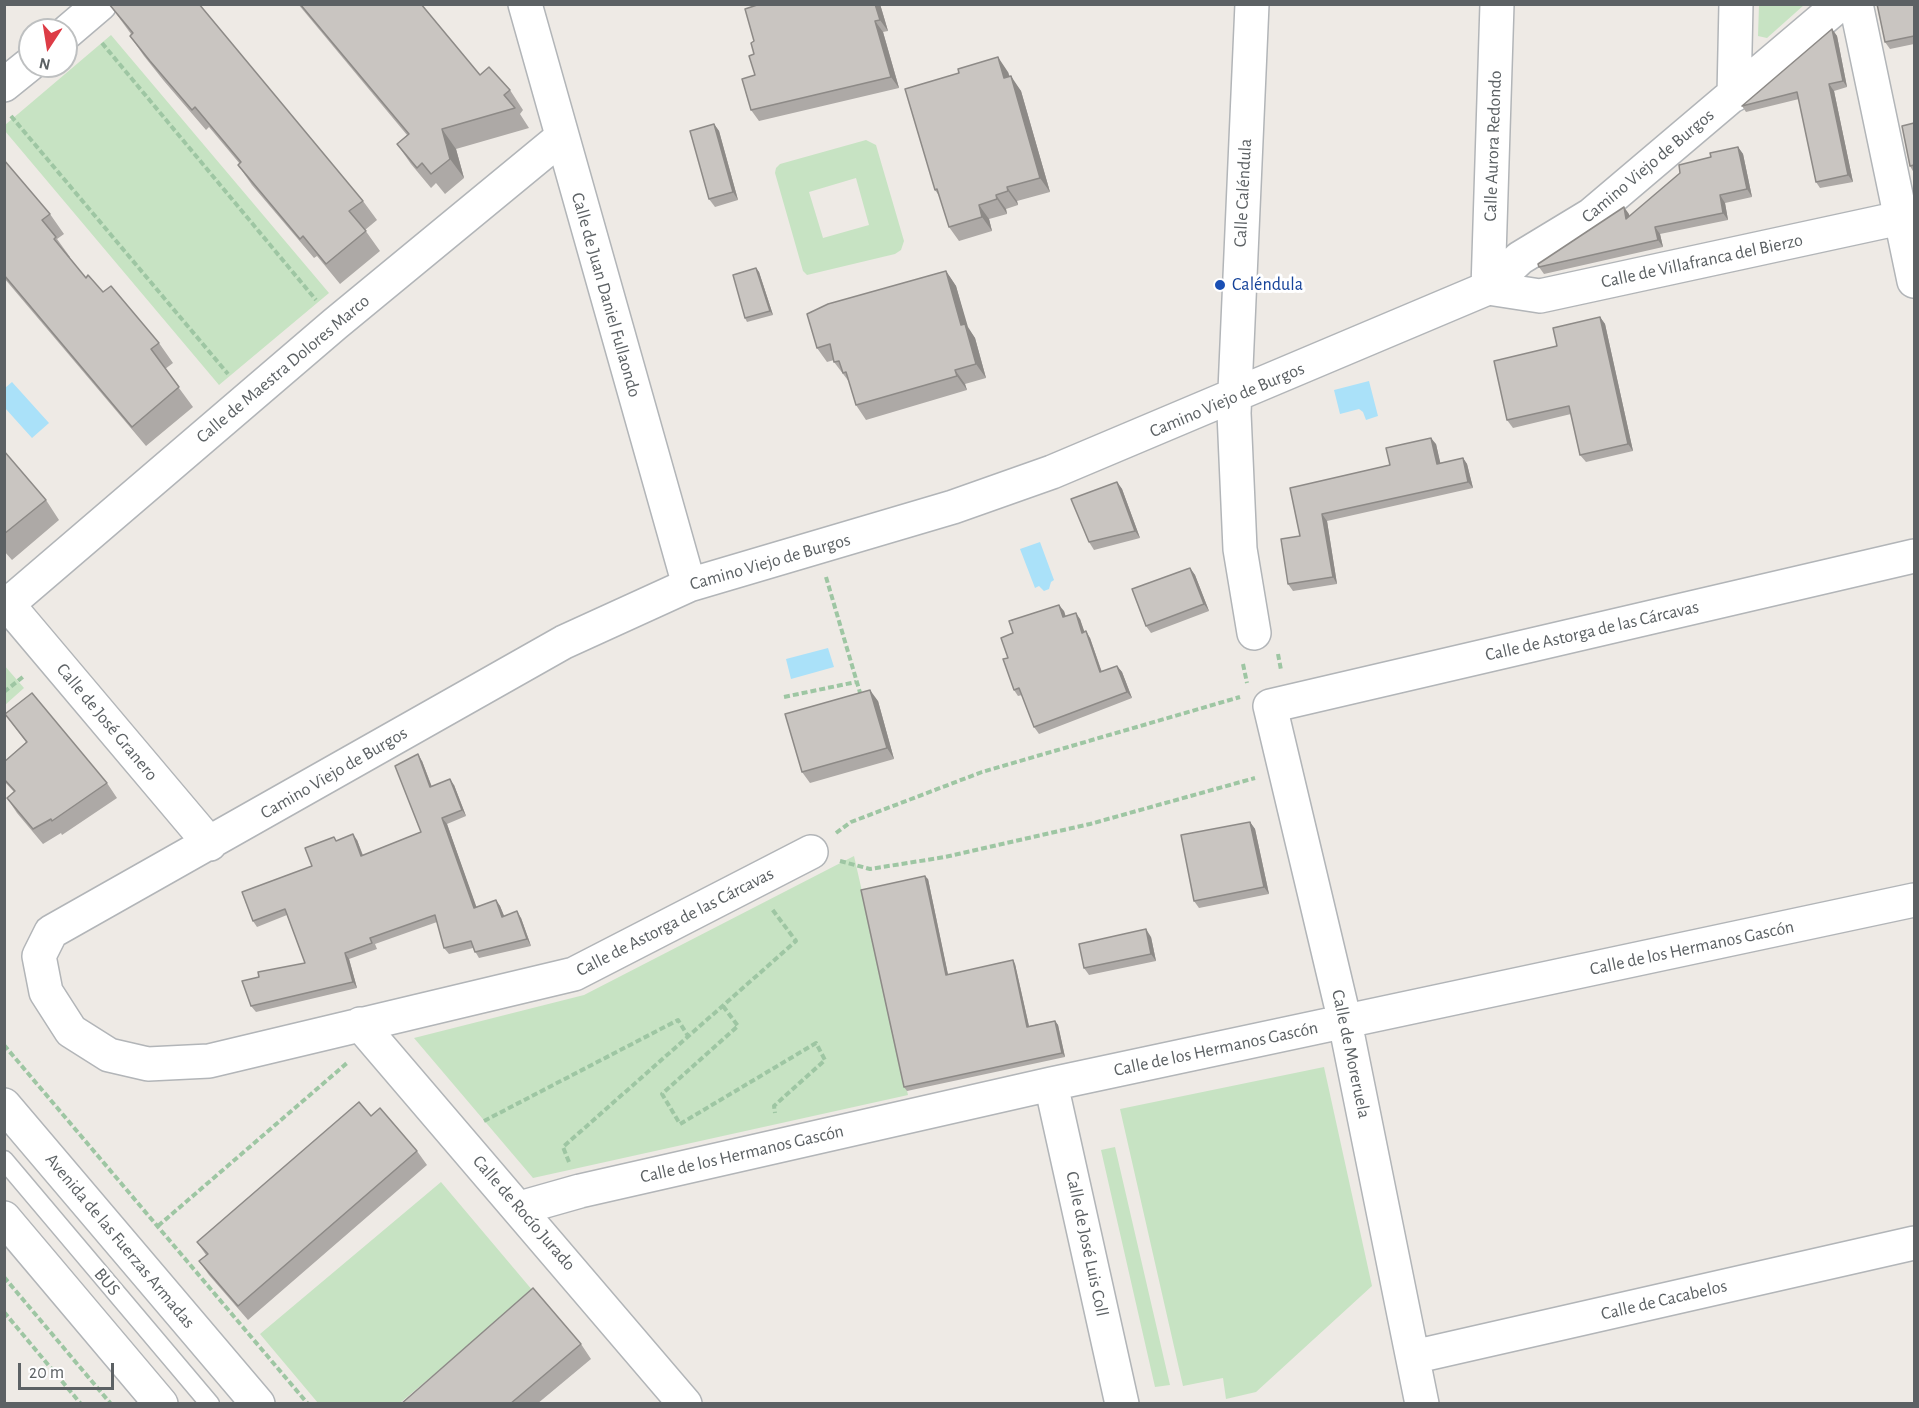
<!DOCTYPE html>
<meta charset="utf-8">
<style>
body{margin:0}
#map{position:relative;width:1919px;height:1408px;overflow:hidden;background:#eeeae5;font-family:"Alegreya Sans",sans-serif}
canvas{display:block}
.frame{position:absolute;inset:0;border:6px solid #5c6164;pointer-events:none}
.north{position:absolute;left:18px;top:18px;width:60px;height:60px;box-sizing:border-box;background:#fff;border:2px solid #bec0c1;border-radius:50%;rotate:192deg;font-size:16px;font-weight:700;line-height:24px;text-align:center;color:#5c6164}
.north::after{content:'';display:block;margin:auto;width:21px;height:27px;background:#dd3c46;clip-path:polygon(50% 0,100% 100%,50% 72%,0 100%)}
.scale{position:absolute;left:18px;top:1363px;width:96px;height:27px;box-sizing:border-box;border:3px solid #5c6164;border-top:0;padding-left:8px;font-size:18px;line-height:21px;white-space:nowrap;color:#5c6164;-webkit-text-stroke:4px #fff;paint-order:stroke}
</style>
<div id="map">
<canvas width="1919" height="1408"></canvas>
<div class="frame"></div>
<div class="north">N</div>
<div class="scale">20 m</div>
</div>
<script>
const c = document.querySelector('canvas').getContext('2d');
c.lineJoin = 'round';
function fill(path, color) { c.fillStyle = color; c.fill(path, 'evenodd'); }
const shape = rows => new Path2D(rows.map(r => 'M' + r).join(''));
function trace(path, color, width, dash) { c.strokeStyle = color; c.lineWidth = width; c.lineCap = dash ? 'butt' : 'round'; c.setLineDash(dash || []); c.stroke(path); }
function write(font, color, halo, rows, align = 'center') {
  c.font = font + ' "Alegreya Sans",sans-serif'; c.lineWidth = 6; c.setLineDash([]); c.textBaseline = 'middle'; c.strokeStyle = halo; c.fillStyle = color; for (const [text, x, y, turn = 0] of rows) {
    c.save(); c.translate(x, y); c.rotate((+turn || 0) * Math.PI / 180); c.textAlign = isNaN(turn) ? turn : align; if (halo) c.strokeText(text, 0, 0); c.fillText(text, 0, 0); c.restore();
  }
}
fill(shape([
 [1759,5,1759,4,1804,5,1767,38,1758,36],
 [111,35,329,293,219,385,5,131,5,125],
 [866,140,876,145,904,241,901,250,895,254,807,275,803,271,775,173,776,168,780,164],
 [856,178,869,225,823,238,809,192],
 [4,665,24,688,5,705,4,705],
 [854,856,908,1095,533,1178,414,1038,584,995],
 [1324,1067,1372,1286,1256,1392,1226,1399,1223,1378,1183,1386,1120,1109],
 [1115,1147,1170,1385,1155,1387,1101,1150],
 [441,1182,533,1291,400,1403,318,1403,260,1334]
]), '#c7e3c3');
fill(shape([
 [1369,381,1378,416,1366,420,1363,412,1359,409,1340,414,1334,390],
 [12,382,49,423,32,438,5,408,5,388],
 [1040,542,1054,580,1051,582,1049,589,1044,591,1039,586,1035,588,1020,549],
 [828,648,834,667,791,679,786,659]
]), '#aae1f9');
const service = shape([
 [4,1160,210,1404]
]);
const minor = shape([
 [525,4,689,585],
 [1252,4,1234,413,1240,549,1254,633],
 [1856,4,1914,281],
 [66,33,100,4],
 [4,85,30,64],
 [1734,95,1736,4],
 [1488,288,1540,296,1914,215],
 [1488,288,1497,4],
 [4,600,210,844],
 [8,604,335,324,562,137],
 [811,852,574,974,209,1061,148,1064,109,1055,71,1031,46,992,39,956,51,932,564,642,689,585,953,507,1052,472,1488,288,1520,258,1591,215,1840,4],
 [360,1024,685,1404],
 [1051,1084,1122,1404],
 [520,1208,580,1191,1051,1084,1914,900],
 [1413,1357,1914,1243],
 [1422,1404,1345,1022,1270,706,1914,556]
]);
const tertiary = shape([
 [4,1105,258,1404],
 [4,1218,161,1404]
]);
trace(service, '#b2b5b8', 21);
trace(minor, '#b2b5b8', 36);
trace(tertiary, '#b2b5b8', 36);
trace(shape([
 [102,43,316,300],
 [11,116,228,374],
 [826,577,861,696],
 [1278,654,1281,670],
 [1243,664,1247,683],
 [4,692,24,676],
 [784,697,856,682],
 [836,833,851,822,982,772,1240,697],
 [840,861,870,869,945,857,1090,824,1255,778],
 [723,1006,738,1026,662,1094,680,1124,816,1043,825,1060,774,1106,775,1113],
 [4,1045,308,1404],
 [484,1121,678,1020,688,1036],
 [569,1162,563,1147,796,941,772,909],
 [158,1226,347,1063],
 [4,1277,111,1404],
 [4,1312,81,1404]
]), '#9ec6a3', 4, [6, 3]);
trace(service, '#fff', 18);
trace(minor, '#fff', 33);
trace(tertiary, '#fff', 33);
fill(shape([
 [109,4,363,201,377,220,365,230,380,251,340,284,317,256,314,258,252,185,238,165,240,164,209,127,206,130,164,81,144,56,130,36,131,34],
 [298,4,421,4,480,75,510,90,523,110,520,114,529,128,456,149,464,178,445,194,436,183,431,188,411,164,397,144,407,135],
 [880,4,888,31,883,32,899,88,759,121,751,110,755,75,754,54],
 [1914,4,1914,44,1890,49,1885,42],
 [1832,29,1837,36,1847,87,1834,91,1853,182,1820,188,1816,182,1799,99,1746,112,1742,106],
 [1008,72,1010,77,1021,91,1050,192,1017,201,1018,205,1006,209,1007,214,989,219,992,231,959,241,949,227,940,197,935,190],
 [1914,123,1914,173,1910,166],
 [714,124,719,131,738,200,715,207,709,199],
 [1738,147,1743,154,1752,197,1725,203,1728,220,1660,234,1663,247,1544,274,1539,267,1629,214,1629,217,1680,173,1711,157],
 [4,160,50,214,64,234,57,239,70,257,69,258,86,278,159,343,173,363,165,369,193,407,146,446,4,278],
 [756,268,759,272,773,315,747,322,745,318],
 [946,271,956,286,967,327,975,338,986,378,965,384,967,390,866,420,856,405,850,383,834,362,834,360,827,362,817,348],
 [1600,317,1605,324,1633,451,1586,462,1580,455,1571,414,1513,428,1507,420,1557,346],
 [1436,444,1440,463,1463,458,1467,464,1473,488,1327,521,1337,584,1293,591,1288,584,1300,536,1290,488,1390,465],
 [4,451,46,500,59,520,12,560,4,551],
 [1117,482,1122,489,1140,538,1094,550,1089,542],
 [1190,568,1195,575,1209,611,1151,633,1146,626],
 [1064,611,1065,616,1080,619,1084,632,1090,638,1102,672,1117,666,1122,672,1132,698,1039,734,1034,727,1022,695,1018,696,1014,690,1008,658,1013,633],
 [878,701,894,759,810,783,802,772],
 [5,714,107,783,117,798,62,835,61,833,43,844,17,813,7,798,14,792,4,781,4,762,26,742],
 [422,761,432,787,454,785,466,816,447,824,476,907,496,900,500,906,504,916,521,918,531,946,479,958,473,948,449,954,444,948,437,922,375,944,377,949,349,959,357,988,256,1012,251,1006,259,977,305,963,287,915,257,927,253,921,312,866,337,841,357,840,363,855,421,832],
 [1250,822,1255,829,1269,894,1199,908,1194,901],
 [928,879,948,975,1015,964,1029,1026,1055,1021,1058,1025,1065,1057,907,1091,904,1087],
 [1151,937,1156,961,1089,975,1084,968],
 [371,1116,417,1151,427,1165,248,1320,209,1275,199,1261,206,1255,197,1242],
 [581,1344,591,1359,537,1404,401,1404]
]), '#ada9a6');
fill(shape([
 [875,4,880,4,888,31,880,20],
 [875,21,883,32,899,88,891,77],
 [1832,29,1837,36,1847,87,1843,81],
 [998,57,1008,72,1014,92,1004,78],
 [1011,76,1021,91,1050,192,1040,178],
 [1829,84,1834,91,1853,182,1848,175],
 [714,124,719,131,738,200,733,192],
 [442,129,456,149,464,178,450,159],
 [1738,147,1743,154,1752,197,1747,189],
 [1007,187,1017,201,1018,205,1008,191],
 [996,195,1006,209,1007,214,997,199],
 [1720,195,1725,203,1728,220,1723,213],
 [979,205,989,219,992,231,982,217],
 [1624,207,1629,214,1631,227,1626,219],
 [1655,227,1660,234,1663,247,1658,240],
 [756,268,759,272,773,315,770,311],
 [946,271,956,286,968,327,975,338,986,378,976,364,961,325],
 [1600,317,1605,324,1633,451,1628,444],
 [955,370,965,384,967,390,957,376],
 [1431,438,1436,444,1442,470,1437,464],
 [1463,458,1467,464,1473,488,1468,482],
 [1117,482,1122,489,1140,538,1135,531],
 [1322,514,1327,521,1337,584,1333,577],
 [1190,568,1195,575,1209,611,1204,604],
 [1059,605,1064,611,1068,623,1063,617],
 [1076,613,1080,619,1087,639,1082,633],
 [1086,631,1090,638,1104,679,1100,672],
 [1117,666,1122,672,1132,698,1127,692],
 [870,690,878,701,894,759,887,748],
 [418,754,422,761,434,793,430,787],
 [450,779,454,785,466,816,462,810],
 [442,818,447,824,479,914,474,908],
 [1250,822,1255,829,1269,894,1264,887],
 [353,834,357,840,365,862,361,856],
 [925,876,928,879,949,979,946,975],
 [496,900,500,906,507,923,502,917],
 [517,911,521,918,531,946,527,939],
 [1146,929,1151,937,1156,961,1151,954],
 [345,953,349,959,357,988,353,982],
 [1013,960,1015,964,1030,1031,1027,1027],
 [1055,1021,1058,1025,1065,1057,1062,1053]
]), '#8d8a87');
const building = shape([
 [109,4,199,4,363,201,349,211,366,231,326,264,303,236,300,239,238,165,241,162,195,107,192,110,150,61,130,36,133,33,109,4],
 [300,4,421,4,480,75,489,67,510,90,504,95,515,108,442,129,450,159,431,174,422,163,417,168,397,144,409,134,300,4],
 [760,4,875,4,880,20,875,21,891,77,751,110,742,79,755,75,749,56,754,54,751,43,754,41,745,9,760,4],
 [1877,4,1914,4,1914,36,1885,42,1877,4],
 [1832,29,1843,81,1829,84,1848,175,1816,182,1797,92,1742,106,1832,29],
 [998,57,1004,78,1011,76,1040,178,1007,187,1008,191,996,195,997,199,979,205,982,217,949,227,937,189,935,190,905,89,959,73,958,69,998,57],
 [1914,123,1914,165,1910,166,1902,126,1914,123],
 [714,124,733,192,709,199,690,131,714,124],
 [1738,147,1747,189,1720,195,1723,213,1655,227,1658,240,1539,267,1538,264,1624,207,1626,219,1680,173,1679,165,1711,157,1710,153,1738,147],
 [4,160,50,214,42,220,56,237,54,239,86,278,88,275,103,292,111,286,159,343,151,349,179,387,132,427,4,275,4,160],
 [756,268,770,311,745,318,733,275,756,268],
 [946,271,961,325,965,324,976,364,955,370,957,376,856,405,846,372,843,373,839,361,834,362,830,344,817,348,807,314,828,304,946,271],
 [1600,317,1628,444,1580,455,1569,406,1507,420,1494,361,1557,346,1553,328,1600,317],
 [1431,438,1437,464,1463,458,1468,482,1322,514,1333,577,1288,584,1281,539,1300,536,1290,488,1390,465,1386,448,1431,438],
 [4,451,46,500,4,534,4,451],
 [1117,482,1135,531,1089,542,1071,499,1117,482],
 [1190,568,1204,604,1146,626,1132,589,1190,568],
 [1059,605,1063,617,1076,613,1082,633,1086,631,1100,672,1117,666,1127,692,1034,727,1019,688,1014,690,1003,659,1008,658,1001,638,1013,633,1009,621,1059,605],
 [870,690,887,748,802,772,785,714,870,690],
 [32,693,107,783,52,821,51,819,33,829,7,798,15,791,4,779,4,762,27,742,5,714,32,693],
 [418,754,430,787,450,779,462,810,442,818,474,908,496,900,502,917,517,911,527,939,475,952,471,941,444,948,435,915,370,938,372,943,345,953,353,982,251,1006,242,981,259,977,258,972,305,963,285,909,253,921,242,892,312,866,305,848,334,837,336,841,353,834,361,856,421,832,395,766,418,754],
 [1250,822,1264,887,1194,901,1181,835,1250,822],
 [925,876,946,975,1013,960,1027,1027,1055,1021,1062,1053,904,1087,861,890,925,876],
 [1146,929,1151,954,1084,968,1079,944,1146,929],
 [359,1102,371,1116,380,1108,417,1151,238,1306,199,1261,208,1254,197,1242,359,1102],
 [533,1288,581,1344,510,1404,401,1404,533,1288]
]);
fill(building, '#c9c5c1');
trace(building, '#8d8a87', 1.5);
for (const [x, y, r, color] of [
 [1220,285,6,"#1a4fb4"]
]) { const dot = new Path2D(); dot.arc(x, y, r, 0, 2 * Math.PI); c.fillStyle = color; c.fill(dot); trace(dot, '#fff', 2); }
write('18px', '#5c6164', '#fff', [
 ["Calle Aurora Redondo",1493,146,-88],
 ["Camino Viejo de Burgos",1648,166,-40],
 ["Calle Caléndula",1243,193,-87],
 ["Calle de Villafranca del Bierzo",1702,261,-12],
 ["Calle de Juan Daniel Fullaondo",606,295,74],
 ["Calle de Maestra Dolores Marco",283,369,-40],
 ["Camino Viejo de Burgos",1227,400,-23],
 ["Camino Viejo de Burgos",770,562,-16],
 ["Calle de Astorga de las Cárcavas",1592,631,-13],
 ["Calle de José Granero",107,722,50],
 ["Camino Viejo de Burgos",334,773,-30],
 ["Calle de Astorga de las Cárcavas",675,922,-27],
 ["Calle de los Hermanos Gascón",1692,948,-12],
 ["Calle de los Hermanos Gascón",1216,1049,-12],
 ["Calle de Moreruela",1351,1054,78],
 ["Calle de los Hermanos Gascón",742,1154,-13],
 ["Calle de Rocío Jurado",524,1213,49],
 ["Avenida de las Fuerzas Armadas",120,1241,50],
 ["Calle de José Luis Coll",1087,1244,78],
 ["BUS",107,1282,50],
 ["Calle de Cacabelos",1664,1300,-13]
]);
write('18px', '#164399', '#fff', [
 ["Caléndula",1232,285]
], 'left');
</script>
